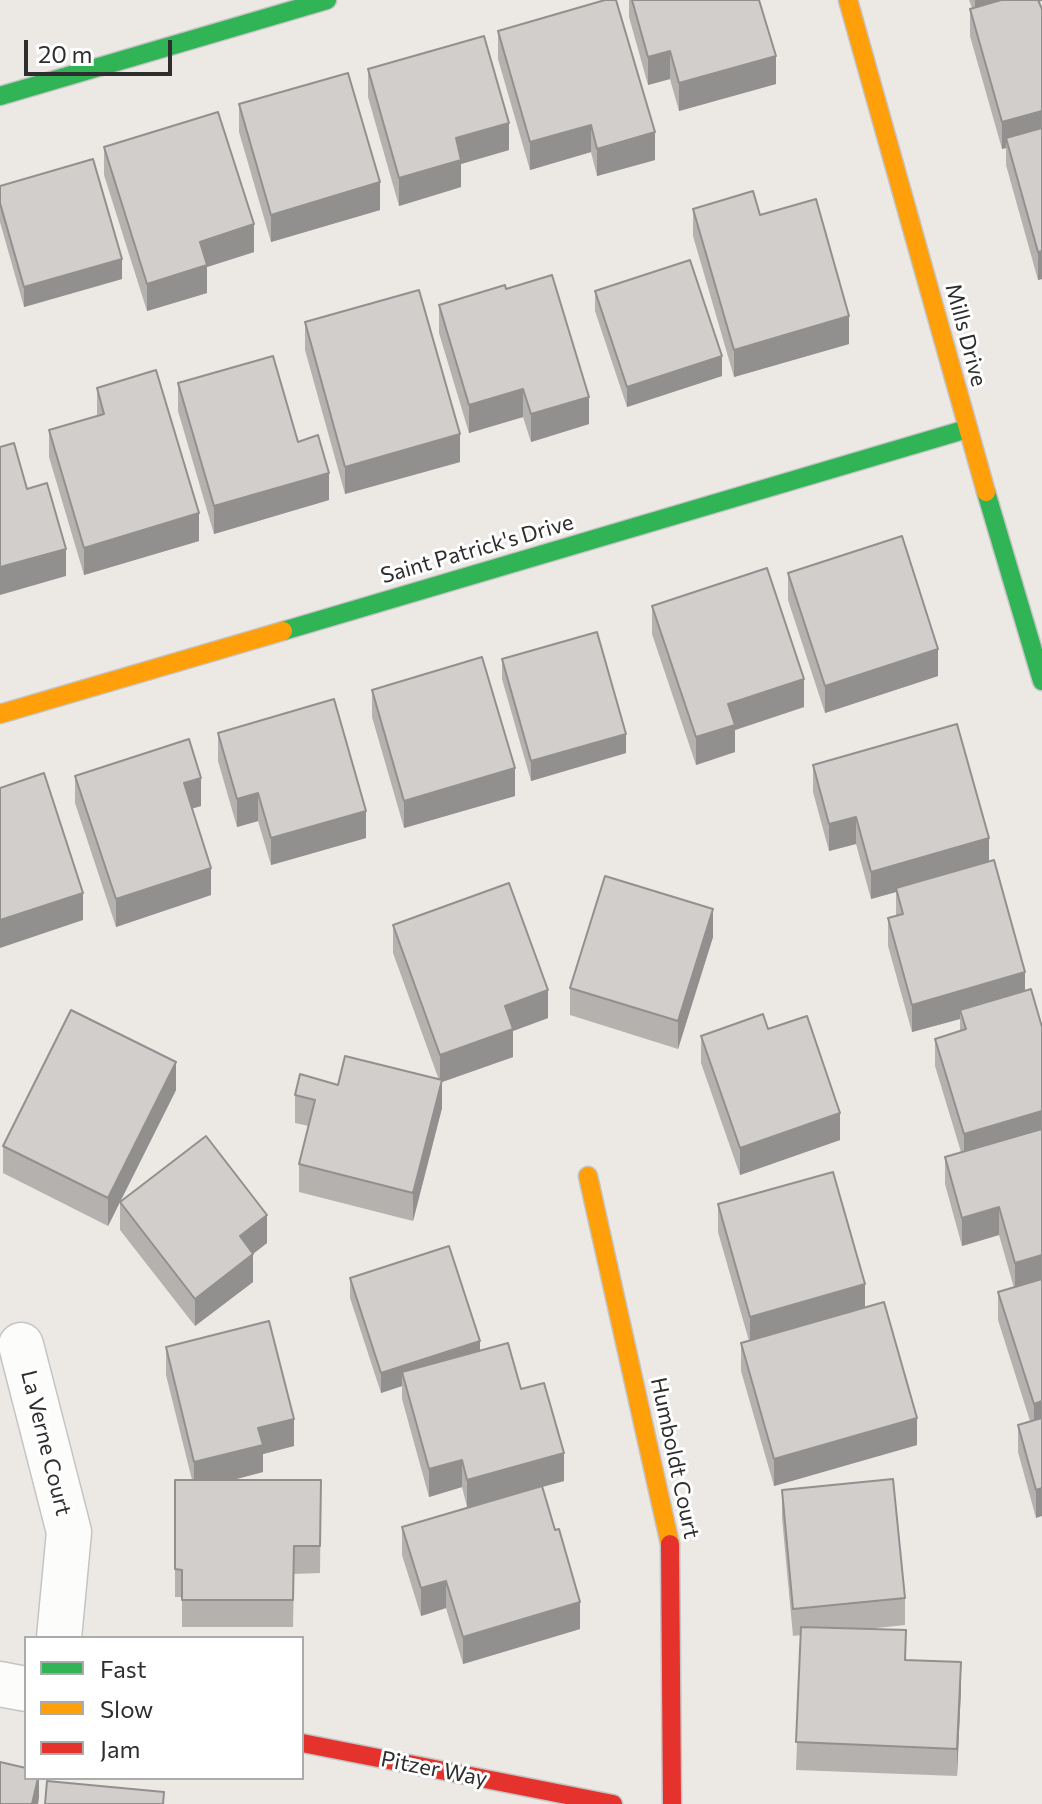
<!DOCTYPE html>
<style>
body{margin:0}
#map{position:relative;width:1042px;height:1804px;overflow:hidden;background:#ece8e4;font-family:Commissioner,sans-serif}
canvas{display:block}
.legend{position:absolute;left:24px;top:1636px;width:280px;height:144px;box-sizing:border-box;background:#fff;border:2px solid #ababab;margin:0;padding:10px 14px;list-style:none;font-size:24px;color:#2e2e2e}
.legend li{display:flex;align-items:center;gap:16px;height:40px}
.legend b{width:40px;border:2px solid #ababab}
.scale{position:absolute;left:24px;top:40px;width:148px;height:36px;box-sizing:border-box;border:4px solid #2e2e2e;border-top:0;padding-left:10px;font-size:24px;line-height:28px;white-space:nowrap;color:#2e2e2e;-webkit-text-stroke:6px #fff;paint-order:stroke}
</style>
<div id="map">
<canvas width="1042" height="1804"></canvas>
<ul class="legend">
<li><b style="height:10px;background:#30b455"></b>Fast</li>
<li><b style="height:10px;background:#ff9f0a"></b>Slow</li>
<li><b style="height:10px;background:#e5322d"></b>Jam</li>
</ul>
<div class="scale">20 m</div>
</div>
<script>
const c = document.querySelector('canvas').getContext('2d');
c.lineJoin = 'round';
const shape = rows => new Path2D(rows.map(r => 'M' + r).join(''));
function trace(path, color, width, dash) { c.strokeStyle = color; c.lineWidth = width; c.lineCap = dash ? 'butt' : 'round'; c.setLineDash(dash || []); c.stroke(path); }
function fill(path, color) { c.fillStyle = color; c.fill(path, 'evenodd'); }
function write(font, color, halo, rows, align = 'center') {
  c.font = font + ' Commissioner,sans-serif'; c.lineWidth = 6; c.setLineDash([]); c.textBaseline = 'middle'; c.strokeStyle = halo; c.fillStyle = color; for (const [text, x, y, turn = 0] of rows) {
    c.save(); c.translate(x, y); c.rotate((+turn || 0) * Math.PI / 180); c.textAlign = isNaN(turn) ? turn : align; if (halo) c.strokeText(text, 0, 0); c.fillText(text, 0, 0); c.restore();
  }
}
const street = shape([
 [21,1345,69,1532,59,1638],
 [0,1684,26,1689]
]);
const fast = shape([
 [0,96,327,0],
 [986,492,1042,681],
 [283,631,967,429]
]);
const slow = shape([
 [848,0,986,492],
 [0,714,283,631],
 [588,1176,670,1544]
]);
const jam = shape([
 [670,1544,672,1804],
 [302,1743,613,1804]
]);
trace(street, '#c5c4c5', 47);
trace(fast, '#c5c4c5', 21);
trace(slow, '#c5c4c5', 21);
trace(jam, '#c5c4c5', 21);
trace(street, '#fcfcfb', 44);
trace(fast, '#30b455', 18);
trace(slow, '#ff9f0a', 18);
trace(jam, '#e5322d', 18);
fill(shape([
 [629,0,759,0,776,84,679,111,670,79,648,85,629,17],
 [969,0,1042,0,1039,2,1042,9,1042,279,1038,280,1006,165,1006,148,1002,149,970,36,970,9,972,8],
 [498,31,655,160,597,176,591,152,530,170,498,59],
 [368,69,509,150,461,164,461,187,399,206,368,97],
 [239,104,380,210,271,242,239,132],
 [104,147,254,252,207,267,207,293,147,311,104,175],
 [0,186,122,279,24,307,0,222],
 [693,209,760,215,849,344,734,377,693,236],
 [506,289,589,424,531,442,523,417,469,433,439,333,439,305],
 [595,291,722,376,627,407,595,311],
 [305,322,460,462,345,494,305,350],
 [178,383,298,442,329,500,214,534,178,411],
 [97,388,199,541,84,575,49,457,49,430,97,416],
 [788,573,938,676,825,713,788,600],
 [652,606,804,707,735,730,735,752,696,765,652,634],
 [502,659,626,753,531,781,502,679],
 [372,690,515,796,404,828,372,717],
 [218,733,366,838,271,865,258,821,237,827,218,761],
 [813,765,989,861,1025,991,1042,1027,1036,1518,1018,1452,1018,1425,1030,1421,998,1320,998,1292,1014,1288,999,1235,962,1246,945,1184,945,1157,961,1152,935,1066,935,1039,960,1031,960,1019,912,1032,888,946,888,918,896,916,896,892,871,899,856,844,829,851,813,792],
 [75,776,201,806,192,808,211,895,116,927,75,803],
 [393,925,548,1018,513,1031,513,1057,442,1082,442,1108,413,1221,299,1192,299,1164,309,1126,295,1123,295,1095,338,1085,439,1080,393,953],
 [713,937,678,1049,570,1015,570,988],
 [768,1029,840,1140,740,1175,701,1063,701,1036],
 [176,1090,108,1226,3,1173,3,1146],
 [120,1202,267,1243,253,1254,253,1282,195,1326,120,1230],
 [718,1204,865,1308,917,1445,774,1486,741,1371,741,1343,749,1341,718,1232],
 [350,1278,480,1351,521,1389,564,1481,542,1487,580,1629,463,1664,446,1608,421,1616,402,1555,402,1527,467,1507,462,1487,429,1497,402,1399,402,1386,381,1393,350,1298],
 [166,1347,294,1446,263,1454,263,1472,233,1480,321,1480,320,1573,294,1574,293,1627,182,1627,182,1597,175,1597,175,1480,192,1480,166,1375],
 [782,1490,905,1598,905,1625,867,1629,905,1660,961,1689,957,1776,796,1770,801,1635,793,1636,782,1518]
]), '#b4b1af');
fill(shape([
 [975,0,1042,0,1042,1,975,20],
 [670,51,670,79,648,85,648,57],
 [776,56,776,84,679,111,679,83],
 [1042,111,1042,138,1006,138,1006,148,1002,149,1002,122],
 [509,123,509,150,461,164,461,187,399,206,399,178,456,138],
 [591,125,591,152,530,170,530,142],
 [655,132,655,160,597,176,597,149],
 [380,182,380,210,271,242,271,215],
 [254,224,254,252,207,267,207,293,147,311,147,284,200,242],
 [1042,251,1042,279,1038,280,1038,252],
 [122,259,122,279,24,307,24,287],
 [849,316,849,344,734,377,734,350],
 [722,356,722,376,627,407,627,387],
 [523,389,523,417,469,433,469,405],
 [589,397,589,424,531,442,531,414],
 [460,434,460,462,345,494,345,467],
 [329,473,329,500,214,534,214,506],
 [199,513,199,541,84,575,84,548],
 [66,549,66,576,0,595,0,567],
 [938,649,938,676,825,713,825,686],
 [804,679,804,707,735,730,735,752,696,765,696,737,728,704],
 [626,734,626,753,531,781,531,761],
 [515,768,515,796,404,828,404,801],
 [201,778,201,806,184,811,184,783],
 [258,793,258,821,237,827,237,799],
 [366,811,366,838,271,865,271,838],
 [856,817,856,844,829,851,829,824],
 [989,838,989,866,896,888,896,892,871,899,871,872],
 [211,868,211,895,116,927,116,899],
 [83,893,83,920,0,948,0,920],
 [713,909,713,937,678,1049,678,1021],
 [1025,972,1025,1000,960,1010,960,1019,912,1032,912,1005],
 [548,990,548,1018,513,1031,513,1057,442,1082,442,1108,413,1221,413,1193,440,1083,440,1055,505,1006],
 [176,1062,176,1090,108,1226,108,1198],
 [1042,1111,1042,1139,964,1162,964,1134],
 [840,1113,840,1140,740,1175,740,1148],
 [999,1207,999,1235,962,1246,962,1218],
 [267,1215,267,1243,240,1264,240,1236],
 [253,1254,253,1282,195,1326,195,1299],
 [1042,1255,1042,1283,1015,1291,1015,1263],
 [865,1284,865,1312,750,1344,750,1317],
 [480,1341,480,1361,402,1372,402,1386,381,1393,381,1373],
 [1042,1401,1042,1428,1034,1431,1034,1404],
 [917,1418,917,1445,774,1486,774,1459],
 [294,1419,294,1446,263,1454,263,1472,194,1490,194,1462,258,1428],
 [564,1453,564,1481,467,1507,467,1480],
 [462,1460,462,1487,429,1497,429,1469],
 [1042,1488,1042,1516,1036,1518,1036,1490],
 [446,1581,446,1608,421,1616,421,1588],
 [580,1602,580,1629,463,1664,463,1637],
 [961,1662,961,1689,957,1776,957,1749],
 [38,1778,39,1778,39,1798,38,1804,32,1804]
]), '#92908e');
const building = shape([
 [605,0,616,0,655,132,597,149,591,125,530,142,498,31,605,0],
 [632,0,759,0,776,56,679,83,670,51,648,57,632,0],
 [1001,0,1038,0,1042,9,1042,111,1002,122,970,9,1001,0],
 [484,36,509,123,456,138,461,160,399,178,368,69,484,36],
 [348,73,380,182,271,215,239,104,348,73],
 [218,112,254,224,200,242,207,265,147,284,104,147,218,112],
 [1042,128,1042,251,1038,252,1006,138,1042,128],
 [93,159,122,259,24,287,0,203,0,186,93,159],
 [753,191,760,215,816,199,849,316,734,350,693,209,753,191],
 [690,260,722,356,627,387,595,291,690,260],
 [552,275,589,397,531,414,523,389,469,405,439,305,505,285,506,289,552,275],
 [419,290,460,434,345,467,305,322,419,290],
 [273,356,298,442,318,435,329,473,214,506,178,383,273,356],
 [156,370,199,513,84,548,49,430,104,414,97,388,156,370],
 [14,443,27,489,47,483,66,549,0,567,0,447,14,443],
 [902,536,938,649,825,686,788,573,902,536],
 [767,568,804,679,728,704,735,725,696,737,652,606,767,568],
 [597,632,626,734,531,761,502,659,597,632],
 [482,657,515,768,404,801,372,690,482,657],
 [334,699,366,811,271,838,258,793,237,799,218,733,334,699],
 [957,724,989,838,871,872,856,817,829,824,813,765,957,724],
 [189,739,201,778,184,783,211,868,116,899,75,776,189,739],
 [44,773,83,893,0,920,0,788,44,773],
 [994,860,1025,972,912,1005,888,918,903,914,896,888,994,860],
 [605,876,713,909,678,1021,570,988,605,876],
 [509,883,548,990,505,1006,513,1029,440,1055,393,925,509,883],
 [1031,989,1042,1027,1042,1111,964,1134,935,1039,966,1029,960,1010,1031,989],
 [71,1010,176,1062,108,1198,3,1146,71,1010],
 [763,1014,768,1029,807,1016,840,1113,740,1148,701,1036,763,1014],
 [345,1056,442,1080,413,1193,299,1164,315,1100,295,1095,300,1074,338,1085,345,1056],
 [1042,1129,1042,1255,1015,1263,999,1207,962,1218,945,1157,1042,1129],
 [206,1136,267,1215,240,1236,253,1254,195,1299,120,1202,206,1136],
 [833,1172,865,1284,750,1317,718,1204,833,1172],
 [449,1246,480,1341,381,1373,350,1278,449,1246],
 [1042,1279,1042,1401,1034,1404,998,1292,1042,1279],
 [884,1302,917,1418,774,1459,741,1343,884,1302],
 [269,1321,294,1419,258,1428,263,1445,194,1462,166,1347,269,1321],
 [508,1343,521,1389,544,1383,564,1453,467,1480,462,1460,429,1469,402,1372,508,1343],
 [1042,1418,1042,1488,1036,1490,1018,1425,1042,1418],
 [893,1479,905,1598,793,1609,782,1490,893,1479],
 [175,1480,321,1480,320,1546,294,1546,293,1600,182,1600,182,1570,175,1569,175,1480],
 [542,1486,555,1530,559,1529,580,1602,463,1637,446,1581,421,1588,402,1527,542,1486],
 [801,1627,906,1630,905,1660,961,1662,957,1749,796,1742,801,1627],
 [0,1762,26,1768,26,1778,38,1778,32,1804,0,1804,0,1762],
 [47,1781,164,1792,163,1804,45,1804,47,1781]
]);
fill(building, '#d1cecb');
trace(building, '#92908e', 2);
write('22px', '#2e2e2e', '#fff', [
 ["Mills Drive",966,335,75],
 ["Saint Patrick's Drive",477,549,-16],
 ["La Verne Court",46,1443,76],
 ["Humboldt Court",675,1458,78],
 ["Pitzer Way",434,1769,11]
]);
</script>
